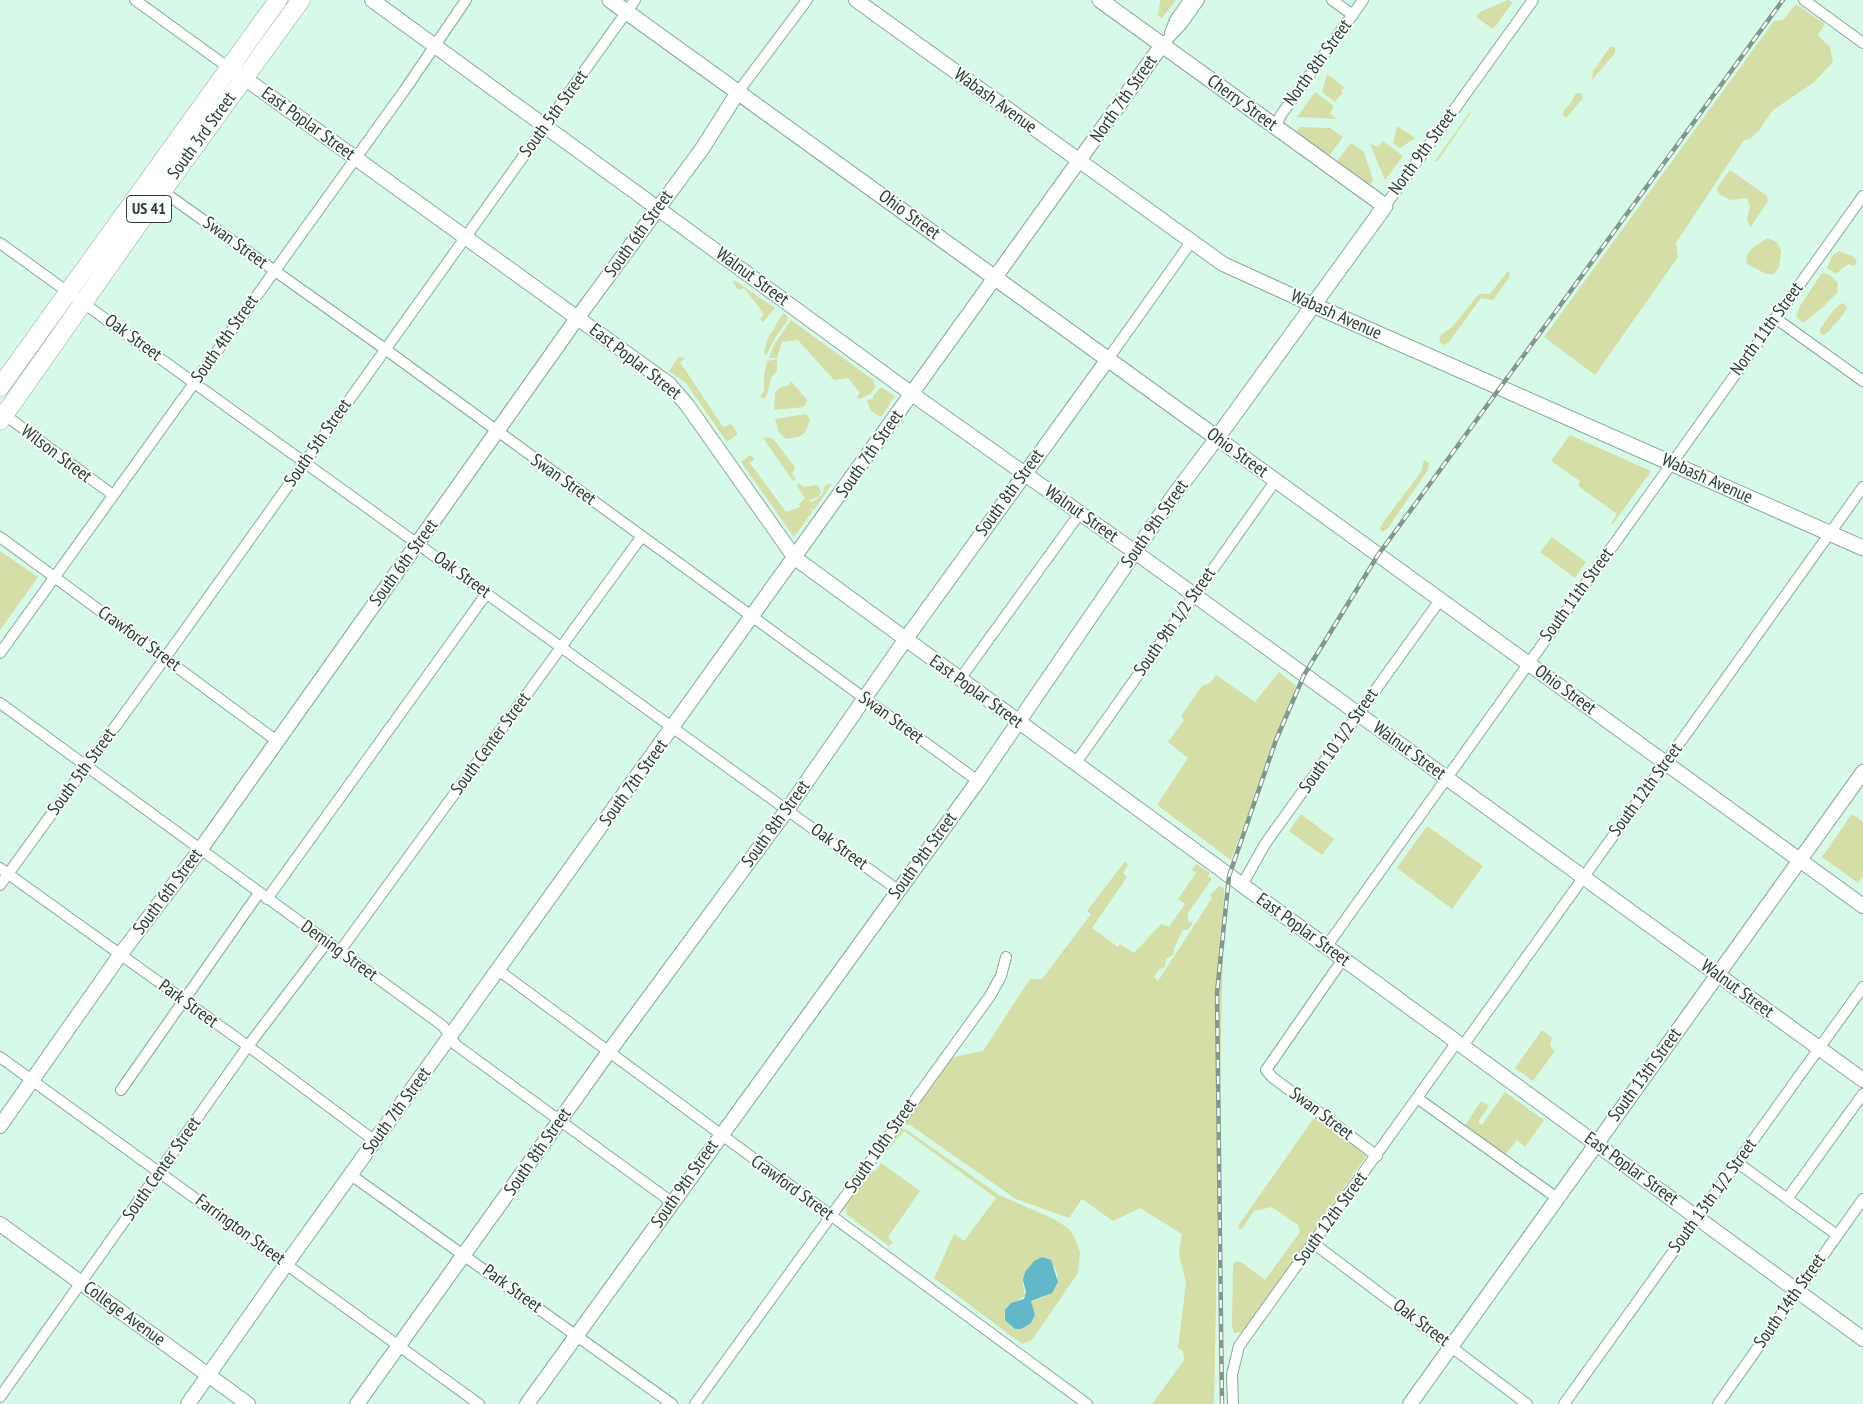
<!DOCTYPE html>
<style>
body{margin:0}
canvas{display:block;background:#d7f9e8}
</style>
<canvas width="1863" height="1404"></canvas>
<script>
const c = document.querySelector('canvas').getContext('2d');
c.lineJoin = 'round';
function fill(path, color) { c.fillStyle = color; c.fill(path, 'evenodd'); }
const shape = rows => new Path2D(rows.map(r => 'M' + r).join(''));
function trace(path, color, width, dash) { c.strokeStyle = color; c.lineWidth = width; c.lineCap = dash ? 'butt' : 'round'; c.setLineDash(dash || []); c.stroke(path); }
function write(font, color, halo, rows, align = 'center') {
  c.font = font + ' "PT Sans Narrow",sans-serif'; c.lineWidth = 4; c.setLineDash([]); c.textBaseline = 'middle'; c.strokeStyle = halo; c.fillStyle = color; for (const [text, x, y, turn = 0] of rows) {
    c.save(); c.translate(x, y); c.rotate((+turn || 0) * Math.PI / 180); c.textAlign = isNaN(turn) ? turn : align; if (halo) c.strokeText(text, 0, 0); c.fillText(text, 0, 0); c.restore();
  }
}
fill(shape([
 [1160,0,1176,0,1162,18,1158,16],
 [1508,0,1513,2,1493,29,1476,17,1480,12],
 [1796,4,1825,24,1818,35,1830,47,1833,62,1813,83,1773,110,1759,130,1750,139,1744,140,1676,243,1678,257,1595,375,1544,337,1774,21,1783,20],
 [1610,47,1615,47,1615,53,1592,80,1593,71],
 [1327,74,1345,88,1341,90,1343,92,1335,102,1322,92],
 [1315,92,1334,106,1330,113,1336,119,1297,117],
 [1576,93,1581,93,1583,98,1566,118,1563,115,1564,110,1571,103],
 [1472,111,1437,162,1435,161,1469,113],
 [1397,126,1415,138,1400,148,1393,143],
 [1299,127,1330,128,1343,137,1329,156,1296,132],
 [1383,141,1403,156,1385,180,1370,144,1378,147],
 [1351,143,1364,152,1373,180,1370,185,1337,161],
 [1730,170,1767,196,1768,201,1750,228,1747,219,1750,207,1747,198,1730,200,1719,194,1717,188],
 [1768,238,1777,242,1781,251,1779,267,1774,274,1766,274,1747,264,1746,257,1751,249],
 [1839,251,1854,257,1857,262,1854,266,1849,264,1844,267,1836,274,1827,268,1832,256],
 [1507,272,1510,273,1509,278,1493,300,1481,298,1449,342,1444,345,1439,342,1441,335,1452,327,1479,294,1490,294],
 [1822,273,1830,275,1838,283,1837,293,1822,308,1803,323,1796,316,1800,306],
 [734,280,775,308,763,322,760,319,764,314,744,288,738,290,733,282],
 [1844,303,1847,308,1842,316,1828,332,1824,335,1820,333,1820,329,1832,312,1839,305],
 [783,313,789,318,775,338,766,356,764,353,767,340],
 [791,320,872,379,876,387,870,394,860,399,857,397,860,393,848,378,834,380,798,340,782,342,777,358,769,358,774,345],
 [679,356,685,359,680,362,723,427,731,424,738,434,727,442,686,383,669,371],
 [777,359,777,370,771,378,767,395,765,398,761,398,760,396,764,391,764,377,767,361],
 [791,381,807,400,804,407,774,410,775,393,779,388,789,385],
 [881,387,895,396,881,417,871,411,867,400,873,399,873,396],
 [806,414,810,420,805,432,799,437,786,439,779,433,775,419],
 [1570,435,1651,471,1613,524,1611,523,1617,514,1578,486,1580,481,1551,461],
 [769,437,774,440,795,467,792,474,796,479,793,481,763,438],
 [750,455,755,459,750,463,786,512,800,507,799,504,805,498,796,485,799,483,803,487,817,485,820,489,821,492,818,497,809,500,810,502,816,500,823,493,824,487,828,484,832,484,814,510,810,508,812,512,794,537,741,462],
 [1424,460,1429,463,1428,470,1388,528,1382,532,1380,528,1384,521,1421,472],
 [1552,537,1586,562,1575,578,1540,552],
 [0,551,38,577,0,630],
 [1279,672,1296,686,1231,860,1157,805,1188,758,1168,742,1184,720,1181,716,1202,686,1210,683,1216,675,1255,702],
 [1301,814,1334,839,1322,855,1289,831],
 [1852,814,1863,822,1863,876,1858,883,1822,857],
 [1427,826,1483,866,1452,909,1397,868],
 [1125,861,1128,864,1123,873,1127,877,1092,928,1118,947,1120,944,1134,953,1161,924,1169,927,1185,904,1178,899,1196,873,1192,870,1196,864,1210,873,1208,876,1212,879,1188,913,1188,921,1193,923,1188,930,1183,930,1174,948,1173,955,1166,959,1165,967,1158,970,1154,977,1158,981,1212,898,1210,895,1219,886,1224,888,1214,1404,1152,1404,1184,1360,1183,1351,1178,1348,1186,1283,1179,1254,1182,1234,1140,1208,1113,1221,1082,1199,1069,1218,1016,1199,910,1125,900,1125,949,1058,983,1051,1030,979,1042,979,1091,914,1087,911],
 [1542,1030,1552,1038,1550,1046,1555,1051,1533,1081,1515,1068],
 [1505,1092,1544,1120,1525,1147,1517,1140,1504,1156,1464,1127,1481,1101,1489,1106,1478,1122,1482,1125],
 [1316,1115,1366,1152,1367,1155,1243,1332,1234,1333,1232,1325,1233,1264,1237,1261,1241,1262,1265,1280,1300,1232,1298,1225,1272,1207,1254,1211,1242,1229,1239,1229,1238,1226],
 [900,1128,907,1130,999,1195,1054,1219,1068,1228,1074,1236,1080,1252,1078,1273,1032,1340,1022,1344,934,1278,954,1234,964,1241,996,1198,904,1131,888,1150,886,1150],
 [1042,1257,1055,1268,1058,1277,1044,1297,1031,1301,1035,1315,1031,1323,1004,1314,1008,1306,1025,1296,1023,1285,1025,1272,1034,1261],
 [881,1163,920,1191,888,1237,893,1242,889,1246,846,1214,847,1207,844,1210,842,1208,870,1169,876,1171]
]), '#d5dea7');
fill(shape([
 [1042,1257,1051,1260,1058,1282,1052,1293,1031,1301,1035,1315,1031,1323,1021,1329,1015,1329,1005,1320,1005,1310,1011,1303,1024,1299,1026,1292,1023,1280,1025,1272,1034,1261]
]), '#61b8c8');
const street = shape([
 [135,0,229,68],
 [1332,0,1353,15],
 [1804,0,1863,43],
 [1170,33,1175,20,1189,0],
 [1162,45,1182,24,1199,0],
 [738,92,807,0],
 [1275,127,1281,115,1363,0],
 [158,188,385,349,978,781],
 [1385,206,1533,0],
 [0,243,898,890],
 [1775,318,1863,381],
 [1108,359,1191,242],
 [1,412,113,495],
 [0,537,277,741],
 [0,653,404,91,466,0],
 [960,679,1080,513],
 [0,703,443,1026,456,1045,673,1203],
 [1075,764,1276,480],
 [0,868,248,1046,375,1141],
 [0,885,165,658,635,0],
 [1242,885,1265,844,1440,600],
 [267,899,487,593],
 [1326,947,1863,196],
 [340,951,642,536],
 [1343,959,1266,1070,1272,1077,1377,1156],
 [498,970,1087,1404],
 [1462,1047,1863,487],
 [0,1057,479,1404],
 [121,1090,259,893],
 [1417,1098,1557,1198],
 [1738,1163,1837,1235],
 [351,1175,672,1404],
 [1787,1199,1863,1094],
 [1313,1243,1527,1404],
 [0,1397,248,1046,327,942],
 [695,1404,990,996,1001,976,1006,957],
 [1233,1404,1232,1375,1239,1346,1457,1042],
 [1564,1404,1863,987],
 [1718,1404,1863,1199]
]);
const secondary = shape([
 [372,0,912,394,1135,552,1863,1080],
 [856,0,1223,264,1313,305],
 [236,72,669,384,687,405,795,558,1863,1339],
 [0,1126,120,955,200,850,578,317,702,149,738,92],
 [0,1224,248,1404],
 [188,1404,287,1263,1162,45],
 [357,1404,608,1053,787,810,905,640,1108,359],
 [527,1404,978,781,1174,495,1217,438,1863,906],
 [1410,1404,1863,772]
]);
const primary = shape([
 [610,0,1217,438,1385,206,1100,0],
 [1313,305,1863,548]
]);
const highway = shape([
 [0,387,278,0],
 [0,421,140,222,301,0]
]);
trace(street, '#89a999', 12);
trace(secondary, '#89a999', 16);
trace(primary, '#89a999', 17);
trace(highway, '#89a999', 19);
trace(street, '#fff', 10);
trace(secondary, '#fff', 14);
trace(primary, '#fff', 15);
trace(highway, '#fff', 18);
const rail = shape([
 [1222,1404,1217,993,1229,876,1276,740,1304,675,1378,555,1783,0]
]);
trace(rail, '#80978b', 4.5);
trace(rail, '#f8fefb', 2.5, [8]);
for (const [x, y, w] of [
 [149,209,45]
]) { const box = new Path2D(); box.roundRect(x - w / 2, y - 13.5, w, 27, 4); c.fillStyle = '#f8fefb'; c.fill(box); trace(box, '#2e3c35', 1); }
write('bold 16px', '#2e3c35', null, [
 ["US 41",149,209]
]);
write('18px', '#2e3c35', '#f8fefb', [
 ["North 8th Street",1318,63,-54],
 ["North 7th Street",1124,99,-55],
 ["Wabash Avenue",995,101,36],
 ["Cherry Street",1242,103,36],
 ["South 5th Street",554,114,-54],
 ["East Poplar Street",308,124,36],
 ["South 3rd Street",202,136,-54],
 ["North 9th Street",1423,152,-54],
 ["Ohio Street",909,215,36],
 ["South 6th Street",639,234,-54],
 ["Swan Street",235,243,36],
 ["Walnut Street",752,277,36],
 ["Wabash Avenue",1336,315,24],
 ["North 11th Street",1767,329,-54],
 ["Oak Street",133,338,36],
 ["South 4th Street",225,339,-55],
 ["East Poplar Street",635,362,38],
 ["South 5th Street",318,443,-55],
 ["Ohio Street",1237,453,36],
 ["Wilson Street",56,454,37],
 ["South 7th Street",870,454,-55],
 ["Wabash Avenue",1707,479,24],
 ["Swan Street",563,480,35],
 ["South 8th Street",1010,493,-54],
 ["Walnut Street",1081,514,35],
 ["South 9th Street",1155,524,-55],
 ["South 6th Street",404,563,-54],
 ["Oak Street",462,575,36],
 ["South 11th Street",1577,595,-54],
 ["South 9th 1/2 Street",1175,622,-55],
 ["Crawford Street",139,639,36],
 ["Ohio Street",1565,690,36],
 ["East Poplar Street",976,692,36],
 ["Swan Street",891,718,36],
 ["South 10 1/2 Street",1339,741,-55],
 ["South Center Street",491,744,-54],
 ["Walnut Street",1409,751,36],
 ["South 5th Street",82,772,-54],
 ["South 7th Street",634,783,-54],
 ["South 12th Street",1646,790,-54],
 ["South 8th Street",776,824,-54],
 ["Oak Street",839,847,36],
 ["South 9th Street",923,856,-54],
 ["South 6th Street",168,892,-53],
 ["East Poplar Street",1303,930,36],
 ["Deming Street",339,951,36],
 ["Walnut Street",1737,989,36],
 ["Park Street",188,1004,36],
 ["South 13th Street",1645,1075,-54],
 ["South 7th Street",397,1111,-54],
 ["Swan Street",1321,1114,37],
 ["South 10th Street",881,1146,-55],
 ["South 8th Street",538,1152,-55],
 ["South Center Street",162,1169,-55],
 ["East Poplar Street",1631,1169,36],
 ["South 9th Street",685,1184,-55],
 ["Crawford Street",792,1188,36],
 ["South 13th 1/2 Street",1713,1196,-54],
 ["South 12th Street",1331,1219,-54],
 ["Farrington Street",240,1230,36],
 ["Park Street",512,1289,36],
 ["South 14th Street",1790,1301,-55],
 ["College Avenue",124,1314,36],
 ["Oak Street",1421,1323,37]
]);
</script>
